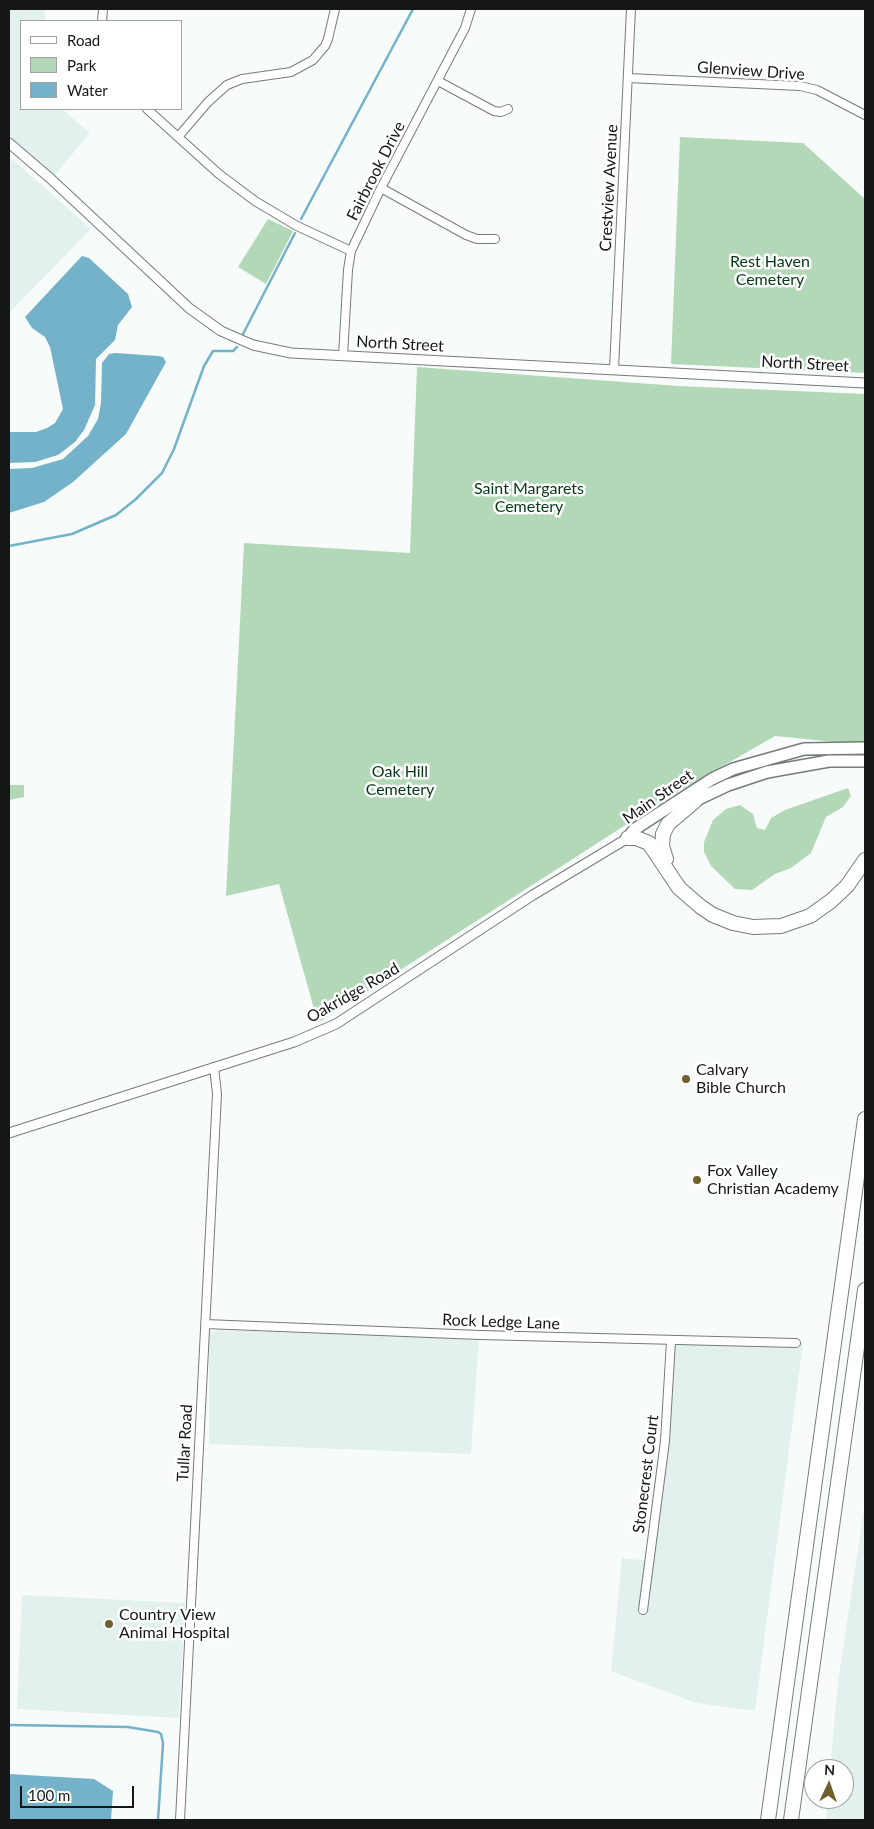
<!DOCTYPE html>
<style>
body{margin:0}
#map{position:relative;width:874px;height:1829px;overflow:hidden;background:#f7fcfb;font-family:Lato,sans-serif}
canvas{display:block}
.frame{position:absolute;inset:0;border:10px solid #151717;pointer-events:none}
.legend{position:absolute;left:20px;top:20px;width:162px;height:90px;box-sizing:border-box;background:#fff;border:1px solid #a1a2a2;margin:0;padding:6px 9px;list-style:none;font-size:15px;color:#151717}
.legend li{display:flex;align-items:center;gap:10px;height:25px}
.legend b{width:25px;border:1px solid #a1a2a2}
.north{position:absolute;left:804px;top:1759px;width:50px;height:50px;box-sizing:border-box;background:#fff;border:1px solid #a1a2a2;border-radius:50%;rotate:3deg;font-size:14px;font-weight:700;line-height:20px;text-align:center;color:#151717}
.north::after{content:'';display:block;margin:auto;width:18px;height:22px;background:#6f5f2d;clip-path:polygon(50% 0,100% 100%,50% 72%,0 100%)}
.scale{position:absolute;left:20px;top:1786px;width:114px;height:22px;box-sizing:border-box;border:2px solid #151717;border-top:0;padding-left:6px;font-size:15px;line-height:18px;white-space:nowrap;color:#151717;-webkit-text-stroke:4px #fff;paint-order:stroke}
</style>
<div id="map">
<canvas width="874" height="1829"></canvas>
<div class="frame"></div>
<ul class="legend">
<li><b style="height:6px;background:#fff"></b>Road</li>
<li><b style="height:14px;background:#b3d8b8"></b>Park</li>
<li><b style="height:14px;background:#73b2c9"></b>Water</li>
</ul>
<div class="north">N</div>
<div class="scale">100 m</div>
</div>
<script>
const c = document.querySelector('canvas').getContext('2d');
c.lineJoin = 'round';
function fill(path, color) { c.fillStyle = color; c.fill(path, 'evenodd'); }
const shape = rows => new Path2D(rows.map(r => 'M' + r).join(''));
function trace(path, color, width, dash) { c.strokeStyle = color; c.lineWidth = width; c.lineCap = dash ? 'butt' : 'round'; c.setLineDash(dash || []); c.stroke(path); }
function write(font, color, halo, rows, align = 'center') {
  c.font = font + ' Lato,sans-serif'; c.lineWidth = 5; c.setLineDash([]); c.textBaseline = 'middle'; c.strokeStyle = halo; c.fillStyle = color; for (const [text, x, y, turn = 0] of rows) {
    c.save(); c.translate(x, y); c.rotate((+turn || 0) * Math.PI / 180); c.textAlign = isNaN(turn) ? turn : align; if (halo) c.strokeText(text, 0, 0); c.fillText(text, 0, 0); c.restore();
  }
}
fill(shape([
 [9,9,45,9,45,21,21,21,21,109,62,109,90,133,54,176,9,136],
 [9,156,91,229,9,313],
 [220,1330,479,1339,471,1454,209,1444,209,1332],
 [671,1341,803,1343,755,1711,696,1703,611,1671,622,1558,649,1561],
 [865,1502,865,1820,826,1820,827,1799,844,1799,844,1769,830,1769,838,1682],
 [22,1595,185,1603,179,1718,17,1709]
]), '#e2f1ee');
fill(shape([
 [680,137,803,143,865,199,865,373,671,364],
 [268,219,293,231,266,284,238,267],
 [417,367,679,386,865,394,865,745,775,736,669,797,318,1023,279,884,226,896,244,543,410,553],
 [9,785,24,785,24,797,9,800],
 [848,788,851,796,843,807,826,817,811,853,791,868,775,874,752,890,735,889,711,866,704,852,704,842,713,820,726,809,740,805,753,814,757,828,765,830,771,818,785,810]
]), '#b3d8b8');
fill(shape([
 [82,256,89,258,128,294,132,307,118,325,115,340,96,359,95,405,84,430,75,442,58,455,35,462,9,463,9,432,36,432,47,428,55,423,63,409,50,347,45,337,32,328,25,317],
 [115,353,158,356,163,357,166,362,126,434,73,482,44,502,9,513,9,469,32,468,63,459,88,436,98,419,101,403,102,363,109,354],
 [9,1774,94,1779,113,1791,111,1820,9,1820]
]), '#73b2c9');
trace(shape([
 [301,219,413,9],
 [242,336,295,233],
 [9,546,72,534,116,515,136,499,162,473,174,449,204,366,213,351,233,351,237,347],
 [9,1725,128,1727,158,1732,161,1734,163,1743,158,1820]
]), '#73b2c9', 2.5);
const minor = shape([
 [102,21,103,9],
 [628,78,800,86,817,90,865,115],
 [438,81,494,111,501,112,508,109],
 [147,109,219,174,255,201,297,226,351,251],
 [178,137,208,102,227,85,242,79,291,72,313,60,325,46,328,39,335,9],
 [381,188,466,235,477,239,495,239],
 [343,356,348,270,351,251,381,188,465,28,471,9],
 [614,369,631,9],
 [205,1324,480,1335,796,1343],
 [643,1610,665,1441,671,1341],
 [180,1820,217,1094,214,1067]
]);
const tertiary = shape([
 [9,143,51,179,189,308,221,331,253,345,291,353,865,383],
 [9,1133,294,1042,336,1024,533,895,628,838]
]);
const primary = shape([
 [688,804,728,785,767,772,829,761,865,761],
 [628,838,635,829,712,779,733,769,804,749,865,748]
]);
const motorway = shape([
 [628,838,636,838,649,843,679,888,701,907,713,915,733,923,753,927,781,926,810,916,831,901,847,886,865,860],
 [666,859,662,846,663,834,668,824,695,801],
 [768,1820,865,1119],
 [791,1820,865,1290]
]);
trace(minor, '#767b7a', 10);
trace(tertiary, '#767b7a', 11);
trace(primary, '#767b7a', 14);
trace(motorway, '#767b7a', 16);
trace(minor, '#fff', 8);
trace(tertiary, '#fff', 9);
trace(primary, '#fff', 11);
trace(motorway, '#fff', 14);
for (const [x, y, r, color] of [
 [686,1079,5,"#6f5f2d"],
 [697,1180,5,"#6f5f2d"],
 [109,1624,5,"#6f5f2d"]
]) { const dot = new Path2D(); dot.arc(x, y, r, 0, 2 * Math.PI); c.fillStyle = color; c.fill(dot); trace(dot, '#fff', 2); }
write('16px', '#151717', '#fff', [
 ["Glenview Drive",751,71,4],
 ["Fairbrook Drive",376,171,-63],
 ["Crestview Avenue",609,188,-87],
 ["North Street",400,344,3],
 ["North Street",805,364,3],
 ["Main Street",658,797,-35],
 ["Oakridge Road",353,993,-30],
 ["Rock Ledge Lane",501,1322,2],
 ["Tullar Road",185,1443,-87],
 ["Stonecrest Court",646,1474,-83]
]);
write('16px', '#043814', '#fff', [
 ["Rest Haven",770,262],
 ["Cemetery",770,280],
 ["Saint Margarets",529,489],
 ["Cemetery",529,507],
 ["Oak Hill",400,772],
 ["Cemetery",400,790]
]);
write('16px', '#151717', '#fff', [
 ["Calvary",696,1070],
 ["Bible Church",696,1088],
 ["Fox Valley",707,1171],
 ["Christian Academy",707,1189],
 ["Country View",119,1615],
 ["Animal Hospital",119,1633]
], 'left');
</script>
